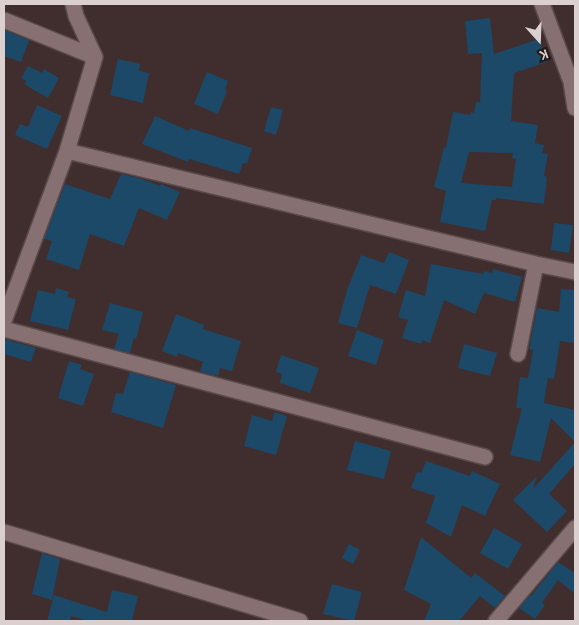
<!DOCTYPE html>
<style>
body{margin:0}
#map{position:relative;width:579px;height:625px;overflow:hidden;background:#402d2e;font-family:"Alegreya Sans",sans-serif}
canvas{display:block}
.frame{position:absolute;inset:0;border:5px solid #dccfd0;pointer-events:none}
.north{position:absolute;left:514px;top:15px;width:50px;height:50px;-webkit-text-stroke:4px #211818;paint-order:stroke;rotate:160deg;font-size:14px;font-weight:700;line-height:20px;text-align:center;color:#dccfd0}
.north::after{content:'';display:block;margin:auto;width:18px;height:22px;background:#dccfd0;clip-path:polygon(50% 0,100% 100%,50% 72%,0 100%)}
</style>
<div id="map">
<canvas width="579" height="625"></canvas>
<div class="frame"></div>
<div class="north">K</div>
</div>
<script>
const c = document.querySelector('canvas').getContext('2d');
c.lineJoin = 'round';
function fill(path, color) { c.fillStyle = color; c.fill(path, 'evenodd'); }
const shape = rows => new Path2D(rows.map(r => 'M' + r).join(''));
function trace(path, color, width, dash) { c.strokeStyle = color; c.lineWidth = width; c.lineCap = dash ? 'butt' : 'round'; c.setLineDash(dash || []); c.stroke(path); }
fill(shape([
 [490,18,494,54,539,39,547,62,514,73,511,121,538,125,535,143,544,145,542,153,548,154,544,176,547,177,544,204,496,198,496,200,492,200,485,231,440,222,446,191,434,187,444,147,446,148,453,112,470,115,471,112,474,113,476,102,480,102,482,53,468,54,465,21],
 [469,152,513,153,512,158,516,159,512,187,461,183],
 [4,30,29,40,21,62,4,56],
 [118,59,140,64,139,71,149,73,143,103,110,95],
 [28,66,42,73,44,69,59,78,48,98,25,85,26,81,21,78],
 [207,72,228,81,225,90,227,91,218,114,194,104],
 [37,105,62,116,47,149,15,135,20,124,28,127],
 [271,107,283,110,276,135,264,131],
 [155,116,189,131,190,128,252,148,247,164,243,163,239,174,189,159,188,162,142,144],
 [121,174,142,179,160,186,161,184,180,192,167,220,139,208,124,246,90,234,79,270,46,259,52,241,44,239,65,184,110,199],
 [554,223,573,225,569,253,551,250],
 [389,252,409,260,396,294,370,285,357,328,338,323,347,290,361,255,384,263],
 [431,264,483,274,484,271,492,273,493,269,522,277,515,302,484,293,475,314,444,300,430,343,422,340,421,344,402,338,408,320,398,317,406,290,425,296],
 [56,288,69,292,67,297,76,299,68,330,30,321,38,290,55,294],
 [561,289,575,290,575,343,560,341,554,379,548,378,544,403,575,410,575,464,549,494,567,511,547,532,513,500,537,476,533,489,575,442,551,418,540,462,510,455,522,408,516,408,520,377,528,378,533,350,529,349,537,308,559,312],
 [110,303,143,312,136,339,134,338,130,353,114,349,119,334,102,330],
 [176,314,204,325,203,329,241,341,232,371,220,368,218,376,210,374,200,371,203,362,178,353,177,357,162,351],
 [357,330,384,340,376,365,348,356],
 [4,339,36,348,31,362,4,354],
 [464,344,497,353,490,376,458,368],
 [281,355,319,368,310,393,280,383,282,374,276,372],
 [69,361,82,365,80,369,94,374,83,406,58,398],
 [130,372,176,385,163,428,111,412,116,393,123,394],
 [274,412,287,416,276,455,244,446,252,415,272,421],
 [355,441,391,451,384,479,347,470],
 [426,461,470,476,472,471,500,484,485,516,462,505,451,537,426,523,435,496,411,488,417,472,421,473],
 [494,528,522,544,508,569,480,553],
 [421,537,471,578,475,573,505,596,495,608,480,596,459,621,424,621,431,604,404,590],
 [349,544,360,550,353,564,342,558],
 [42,553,60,559,52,600,32,594],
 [558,562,575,573,575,594,558,580,542,603,545,605,535,619,519,608,530,595,531,596],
 [332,584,362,592,354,621,323,614],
 [112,590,138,596,132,621,88,621,71,616,70,621,47,621,54,595,107,612]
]), '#1c4967');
const minor = shape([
 [542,4,571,82,575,108],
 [4,20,95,57],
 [67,151,536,264,575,272],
 [4,321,67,151,95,57,76,16,73,4],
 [4,329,485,457],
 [518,354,536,264],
 [4,532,300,621],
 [496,621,575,528]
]);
trace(minor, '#59494a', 18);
trace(minor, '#877071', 15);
</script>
